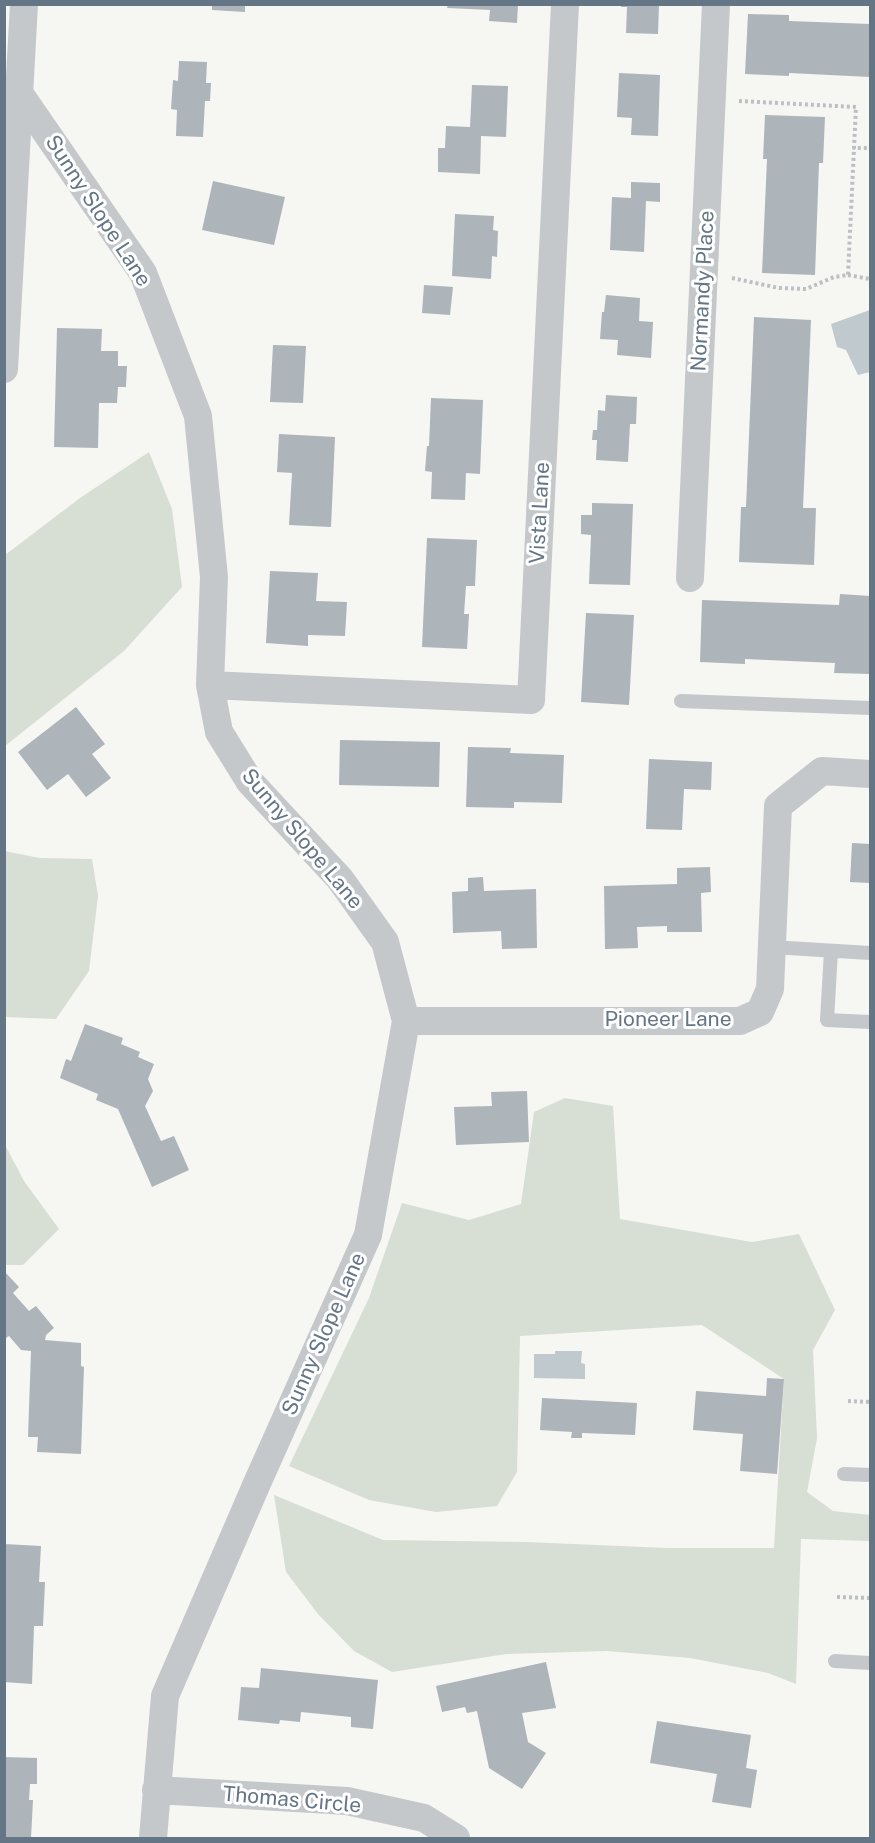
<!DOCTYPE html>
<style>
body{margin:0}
#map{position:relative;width:875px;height:1843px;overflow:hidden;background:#f6f6f3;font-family:"Public Sans",sans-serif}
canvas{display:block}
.frame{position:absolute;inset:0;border:6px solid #647586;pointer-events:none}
</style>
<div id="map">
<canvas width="875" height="1843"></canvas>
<div class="frame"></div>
</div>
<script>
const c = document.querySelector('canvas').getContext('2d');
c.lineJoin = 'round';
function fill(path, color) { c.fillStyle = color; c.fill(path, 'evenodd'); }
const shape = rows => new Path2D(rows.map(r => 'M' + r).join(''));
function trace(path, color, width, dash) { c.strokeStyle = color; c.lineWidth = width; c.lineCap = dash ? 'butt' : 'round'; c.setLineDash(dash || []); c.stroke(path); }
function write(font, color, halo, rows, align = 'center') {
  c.font = font + ' "Public Sans",sans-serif'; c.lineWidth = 6; c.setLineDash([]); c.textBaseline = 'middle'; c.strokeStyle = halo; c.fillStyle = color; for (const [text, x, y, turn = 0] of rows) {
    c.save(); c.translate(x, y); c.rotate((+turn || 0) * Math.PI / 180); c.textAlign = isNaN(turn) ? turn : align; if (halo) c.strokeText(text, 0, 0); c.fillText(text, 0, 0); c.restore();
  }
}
fill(shape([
 [149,452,172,509,182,587,124,651,5,746,5,555,80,498],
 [4,851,40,858,92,859,98,896,89,971,56,1019,5,1017],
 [565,1098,613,1106,620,1219,752,1242,799,1234,835,1310,813,1350,817,1438,807,1492,833,1511,870,1515,870,1541,801,1539,796,1684,768,1673,690,1658,607,1651,506,1654,392,1672,354,1651,318,1614,286,1572,274,1495,383,1540,525,1542,667,1548,774,1548,784,1379,702,1325,520,1336,517,1472,497,1506,436,1512,369,1500,289,1466,369,1298,402,1203,469,1220,521,1204,534,1112],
 [4,1143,24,1181,59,1229,23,1265,5,1265]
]), '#d7ded3');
fill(shape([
 [870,310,870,372,858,375,846,350,837,347,831,324],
 [555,1351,582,1351,581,1363,585,1364,585,1379,534,1378,534,1354,555,1354]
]), '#bfc9ce');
fill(shape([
 [212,4,245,4,245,12,212,10],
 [448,4,518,4,517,23,489,21,490,10,447,8],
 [621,4,659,4,658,34,626,33,627,7,621,7],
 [748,14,789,15,789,21,870,24,870,77,789,73,789,76,745,74],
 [179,61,207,62,206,83,211,83,210,101,205,101,203,137,176,136,177,110,171,109,173,80,178,81],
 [619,73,660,75,658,136,631,135,632,118,617,117],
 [472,85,508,86,506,137,481,136,480,174,438,172,438,148,445,148,446,126,470,127],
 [765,115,825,117,823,163,819,163,815,275,762,273,767,159,763,159],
 [213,181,285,197,274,245,202,230],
 [631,182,660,183,660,202,646,201,644,252,610,250,612,197,631,198],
 [455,214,494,216,493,230,498,231,497,257,492,256,491,279,452,276],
 [424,285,453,287,450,315,422,313],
 [606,295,640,298,639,321,653,322,651,358,617,355,618,340,600,339,602,312,604,312],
 [754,317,811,320,803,508,816,508,814,565,739,562,741,507,746,507],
 [57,328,102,329,101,351,118,351,118,366,127,366,126,387,118,387,117,403,99,403,98,448,54,447],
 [273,345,306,346,303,403,270,402],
 [606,395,637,397,636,424,630,424,628,462,596,460,597,440,592,440,593,430,597,430,598,410,605,411],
 [431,398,483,400,480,474,466,473,465,500,431,499,432,472,425,471,427,446,429,446],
 [279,434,335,437,331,527,289,525,292,473,277,472],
 [592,503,633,504,630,585,589,584,591,535,581,534,581,515,592,515],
 [427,538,477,540,475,586,466,586,464,614,469,614,467,649,422,647],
 [270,571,318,573,316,601,347,602,345,636,308,635,308,646,266,643],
 [840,594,870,596,870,674,834,673,835,663,745,659,745,664,700,662,702,600,839,605],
 [586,613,634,615,629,705,581,702],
 [76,707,105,744,92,754,111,778,86,797,68,774,47,790,18,752],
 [340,740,440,742,439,787,339,785],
 [468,747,511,748,510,753,564,755,562,803,514,802,514,808,466,807],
 [649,759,712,762,711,790,684,789,682,830,646,829],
 [852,843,870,844,870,883,850,882],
 [710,867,711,892,701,893,702,932,667,932,667,926,637,927,638,948,605,949,604,886,677,884,677,868],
 [483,877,484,891,536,889,537,948,502,949,501,931,453,933,452,892,468,891,468,878],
 [85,1024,123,1038,121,1044,140,1052,138,1057,154,1064,148,1079,153,1091,145,1106,161,1141,174,1136,189,1170,152,1187,118,1109,96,1100,98,1094,60,1078,66,1059,71,1061],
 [527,1091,529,1142,456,1145,454,1107,492,1106,491,1092],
 [4,1271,19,1287,13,1293,29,1311,36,1306,54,1328,46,1335,45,1340,81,1343,81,1366,84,1367,81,1454,37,1452,38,1437,28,1437,31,1351,21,1350,9,1336,6,1338,4,1335],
 [767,1378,784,1379,777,1474,740,1471,743,1434,693,1430,696,1391,766,1396],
 [542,1398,637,1403,635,1435,582,1433,582,1438,571,1438,572,1432,540,1430],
 [4,1544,41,1546,39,1582,45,1582,43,1626,34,1626,32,1684,4,1682],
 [546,1662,556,1708,522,1713,528,1742,546,1753,522,1789,489,1768,477,1711,467,1713,465,1707,442,1712,436,1686],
 [261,1668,378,1680,373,1729,351,1727,351,1717,301,1712,300,1722,280,1720,279,1724,238,1720,241,1687,259,1688],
 [657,1721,751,1735,746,1768,757,1770,751,1808,712,1802,717,1774,650,1763],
 [4,1757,37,1758,37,1784,30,1784,29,1800,33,1800,31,1838,4,1838]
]), '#adb4ba');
trace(shape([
 [739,101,856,107,854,148,870,148],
 [848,275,870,279],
 [732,278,779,288,806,289,834,277,848,275,854,148],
 [848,1401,870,1402],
 [837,1597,870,1598]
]), '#bdc0c2', 4, [3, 3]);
trace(shape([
 [681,701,870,708],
 [771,947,870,953],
 [831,951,827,1020,870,1022],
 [844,1474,870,1475],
 [835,1661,870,1663]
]), '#c4c8cb', 14);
trace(shape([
 [19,93,143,273,198,416,214,577,210,685,219,732,250,782,340,879,385,942,406,1021,368,1235,258,1481,165,1696,153,1838],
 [4,369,24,4],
 [690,578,716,4],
 [210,685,531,700,565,4],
 [406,1021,740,1021,760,1012,770,989,778,806,822,771,870,774],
 [156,1790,347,1801,424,1818,456,1838]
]), '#c4c8cb', 28);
write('21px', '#647586', '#fff', [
 ["Sunny Slope Lane",98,211,57],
 ["Normandy Place",703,291,-87],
 ["Vista Lane",540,513,-87],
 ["Sunny Slope Lane",302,839,50],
 ["Pioneer Lane",668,1020],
 ["Sunny Slope Lane",324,1334,-66],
 ["Thomas Circle",292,1800,5]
]);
</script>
